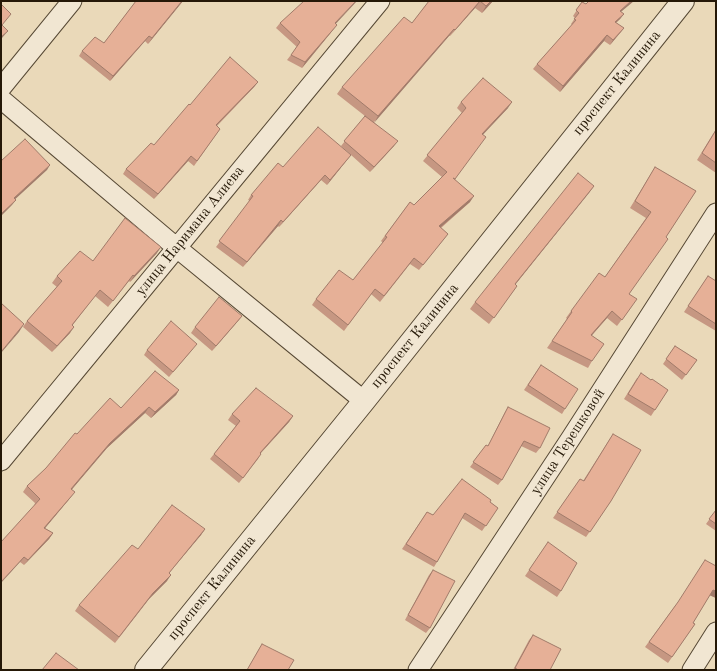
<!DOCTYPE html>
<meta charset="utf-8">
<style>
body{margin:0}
#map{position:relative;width:717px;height:671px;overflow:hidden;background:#ead9b9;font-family:"Old Standard TT",serif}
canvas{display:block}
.frame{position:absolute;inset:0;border:2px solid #251807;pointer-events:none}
</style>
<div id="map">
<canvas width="717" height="671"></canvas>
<div class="frame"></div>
</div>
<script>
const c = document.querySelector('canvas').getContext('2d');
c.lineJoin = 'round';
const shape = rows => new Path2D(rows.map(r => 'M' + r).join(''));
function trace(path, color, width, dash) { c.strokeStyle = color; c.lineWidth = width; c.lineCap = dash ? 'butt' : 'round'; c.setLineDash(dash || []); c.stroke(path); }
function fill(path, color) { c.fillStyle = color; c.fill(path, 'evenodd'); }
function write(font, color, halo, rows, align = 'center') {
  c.font = font + ' "Old Standard TT",serif'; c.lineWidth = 3; c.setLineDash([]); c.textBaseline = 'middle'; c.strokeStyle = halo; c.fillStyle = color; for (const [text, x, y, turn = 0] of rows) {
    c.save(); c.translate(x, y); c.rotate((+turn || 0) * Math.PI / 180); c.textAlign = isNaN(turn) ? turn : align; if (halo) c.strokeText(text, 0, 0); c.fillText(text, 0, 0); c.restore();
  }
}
const minor = shape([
 [1,88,72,1],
 [1,99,177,248,364,401],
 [1,461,380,1],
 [418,670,571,438,716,213],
 [692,670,716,632]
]);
const tertiary = shape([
 [146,670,364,401,683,1]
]);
trace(minor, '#564834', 21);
trace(tertiary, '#564834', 24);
trace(minor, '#f1e6d2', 19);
trace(tertiary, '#f1e6d2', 22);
fill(shape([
 [136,1,183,1,148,44,145,41,110,81,79,56,82,51,104,43],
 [429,1,493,1,482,13,475,8,450,36,449,36,374,122,394,146,370,172,341,146,365,116,337,94,342,87,412,23],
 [582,2,586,4,621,12,624,14,620,19,616,23,624,28,620,33,610,45,604,41,560,92,533,69,537,64,572,25,571,24,575,18,573,16],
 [280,23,335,24,333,30,302,68,287,60,297,47,276,28],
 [258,82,254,87,217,126,220,129,194,166,188,161,154,199,123,174,126,169,154,145,190,105],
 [461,102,508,108,483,134,455,179,470,202,441,228,448,234,419,270,410,264,380,302,371,294,344,331,312,305,316,299,353,280,383,243,381,241,410,202,414,205,442,177,423,161,462,113,457,108],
 [716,129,716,173,697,160],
 [351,155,327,185,321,180,279,227,278,226,243,267,216,247,250,201,248,200,251,195,283,167],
 [655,167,696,191,629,294,632,306,617,326,607,318,592,335,592,361,588,368,547,348,567,319,566,318,571,311,605,277,646,218,630,208],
 [594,186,515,285,517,286,489,324,470,309,475,302],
 [157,253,130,282,129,281,108,307,95,296,72,326,70,333,52,352,23,327,27,321,57,287,52,283,57,276,93,261],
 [708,276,716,281,716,331,684,312],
 [242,316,238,321,212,351,191,333,195,327],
 [675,346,697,360,682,380,663,364],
 [193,349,169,377,144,355,147,350],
 [541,365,565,409,562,414,524,390],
 [637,378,651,380,668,390,651,416,624,399],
 [179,390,176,395,151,418,145,413,107,448,72,489,71,497,45,528,53,533,49,539,24,565,20,562,35,503,23,492,27,486,46,468,77,434,121,408],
 [508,407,540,448,536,453,521,446,502,480,498,485,470,467,486,445,488,446,505,412],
 [232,414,293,416,289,422,261,453,258,459,239,483,210,459,236,426,228,420],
 [613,434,611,501,586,537,553,518,580,479,583,481],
 [490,502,498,508,482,531,462,518,437,562,434,567,402,549,427,512,433,515],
 [716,510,716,531,706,524],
 [205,529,201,535,169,573,167,581,149,599,115,643,75,611,79,605,138,549],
 [548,542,561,591,557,597,525,576],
 [716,566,716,598,710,595,693,623,695,624,668,663,645,647,675,606],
 [433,570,430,628,426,633,405,620,429,575],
 [533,635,550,670,513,670,529,640],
 [262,644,288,670,247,670,259,649]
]), '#c69782');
fill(shape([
 [182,1,183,1,148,44,152,38],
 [356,1,357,1,331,29,335,23],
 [480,1,475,8,450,36,455,30],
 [491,1,493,1,482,13,486,6],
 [631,1,634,1,616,16,620,11],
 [624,14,620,19,611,27,615,22],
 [337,25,333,30,302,68,305,62],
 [624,28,620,33,610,45,613,40],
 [454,29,449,36,374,123,378,116],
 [8,31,2,38,1,40,1,37],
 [607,35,604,41,560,92,563,86],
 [149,36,145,41,110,81,113,76],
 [258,82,254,87,212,130,216,125],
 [512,102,508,108,478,140,482,134],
 [398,141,394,146,370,172,374,167],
 [351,155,327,185,330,180],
 [191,156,188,161,154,199,158,194],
 [50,165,47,170,11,203,14,198],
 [325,175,321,180,279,227,283,222],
 [594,186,589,193,510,291,515,284],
 [474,196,470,202,435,232,439,226],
 [16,200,12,205,1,216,1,214],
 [281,220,278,226,243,267,247,262],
 [161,247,157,253,130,282,134,276],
 [612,311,607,318,586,342,591,335],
 [242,316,238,321,212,351,216,346],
 [24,324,19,332,1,353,1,352],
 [74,327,70,333,52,352,57,346],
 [179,390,176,395,151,418,155,412],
 [149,407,145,413,107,448,68,494,71,489,110,443],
 [293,416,289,422,256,458,260,453],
 [75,492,71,497,41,533,44,528],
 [205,529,201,535,164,579,169,573],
 [53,533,49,539,24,565,28,560],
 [24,557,20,562,1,583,1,582],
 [171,575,167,581,149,599,115,643,153,593],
 [713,590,716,591,716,598,709,595]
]), '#a17b6a');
const building = shape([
 [136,1,182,1,152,38,149,36,113,76,82,51,95,37,104,43,136,1],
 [304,1,356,1,335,23,337,25,305,62,291,55,300,42,280,23,304,1],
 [429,1,480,1,455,30,454,29,378,116,342,87,404,17,412,23,429,1],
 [480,1,491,1,486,6,480,1],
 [589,1,631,1,620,11,624,14,615,22,624,28,613,40,607,35,563,86,537,64,576,20,574,19,579,13,576,10,582,2,586,4,589,1],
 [1,4,11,14,2,25,8,31,1,37,1,4],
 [230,57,258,82,216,125,220,129,197,161,191,156,158,194,126,169,151,143,154,145,189,104,190,105,230,57],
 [483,78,512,102,482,134,486,137,455,179,453,178,474,196,439,226,448,234,423,265,414,258,384,296,375,289,348,325,316,299,339,270,353,280,387,237,385,236,410,202,414,205,447,172,427,155,466,108,461,102,483,78],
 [365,116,398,141,374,167,344,141,365,116],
 [318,127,351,155,330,180,325,175,283,222,281,220,247,262,219,241,253,196,251,195,278,163,283,167,318,127],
 [716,130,716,163,702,153,716,130],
 [25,139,50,165,14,198,16,200,1,214,1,161,25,139],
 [655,167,696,191,666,237,668,239,629,294,637,299,622,320,612,311,591,335,604,344,592,361,552,341,572,312,571,311,599,273,605,277,651,212,635,201,655,167],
 [578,173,594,186,515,284,517,286,494,318,475,302,578,173],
 [125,218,161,247,134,276,133,275,113,301,100,290,72,325,74,327,57,346,27,321,62,281,57,276,80,251,93,261,125,218],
 [708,276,716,281,716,324,688,306,708,276],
 [219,297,242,316,216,346,195,327,219,297],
 [1,303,24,324,1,352,1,303],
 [171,321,197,344,173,372,147,350,171,321],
 [675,346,697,360,686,375,666,359,675,346],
 [541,365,578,389,565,409,528,385,541,365],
 [155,371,179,390,155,412,149,407,110,443,71,489,75,492,44,528,53,533,28,560,24,557,1,582,1,542,40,499,27,486,46,468,75,433,77,434,110,398,121,408,155,371],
 [641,373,651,380,652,379,668,390,655,410,628,394,641,373],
 [256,388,293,416,260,453,261,454,243,478,214,454,240,421,232,414,256,388],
 [508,407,550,428,540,448,524,441,502,480,473,462,486,445,488,446,508,407],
 [613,434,641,450,611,501,590,532,557,512,580,479,584,481,613,434],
 [462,479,491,500,490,502,498,508,486,526,465,513,437,562,406,544,427,512,433,515,462,479],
 [172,505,205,529,169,573,171,575,153,593,119,637,79,605,132,545,138,549,172,505],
 [716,510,716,524,709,519,716,510],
 [548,542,577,563,561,591,529,570,548,542],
 [705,560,716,566,716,591,713,590,693,623,695,624,672,657,649,642,678,602,705,560],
 [433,570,455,581,430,628,408,615,433,570],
 [533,635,561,649,550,670,518,670,515,668,533,635],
 [262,644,294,660,288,670,247,670,262,644],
 [56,653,79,670,42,670,56,653]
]);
fill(building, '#e6b097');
trace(building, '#a17b6a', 1);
write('15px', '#251807', '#f1e6d2', [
 ["проспект Калинина",617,83,-51],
 ["улица Наримана Алиева",190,231,-51],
 ["проспект Калинина",415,336,-51],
 ["улица Терешковой",568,442,-57],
 ["проспект Калинина",212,588,-51]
]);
</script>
